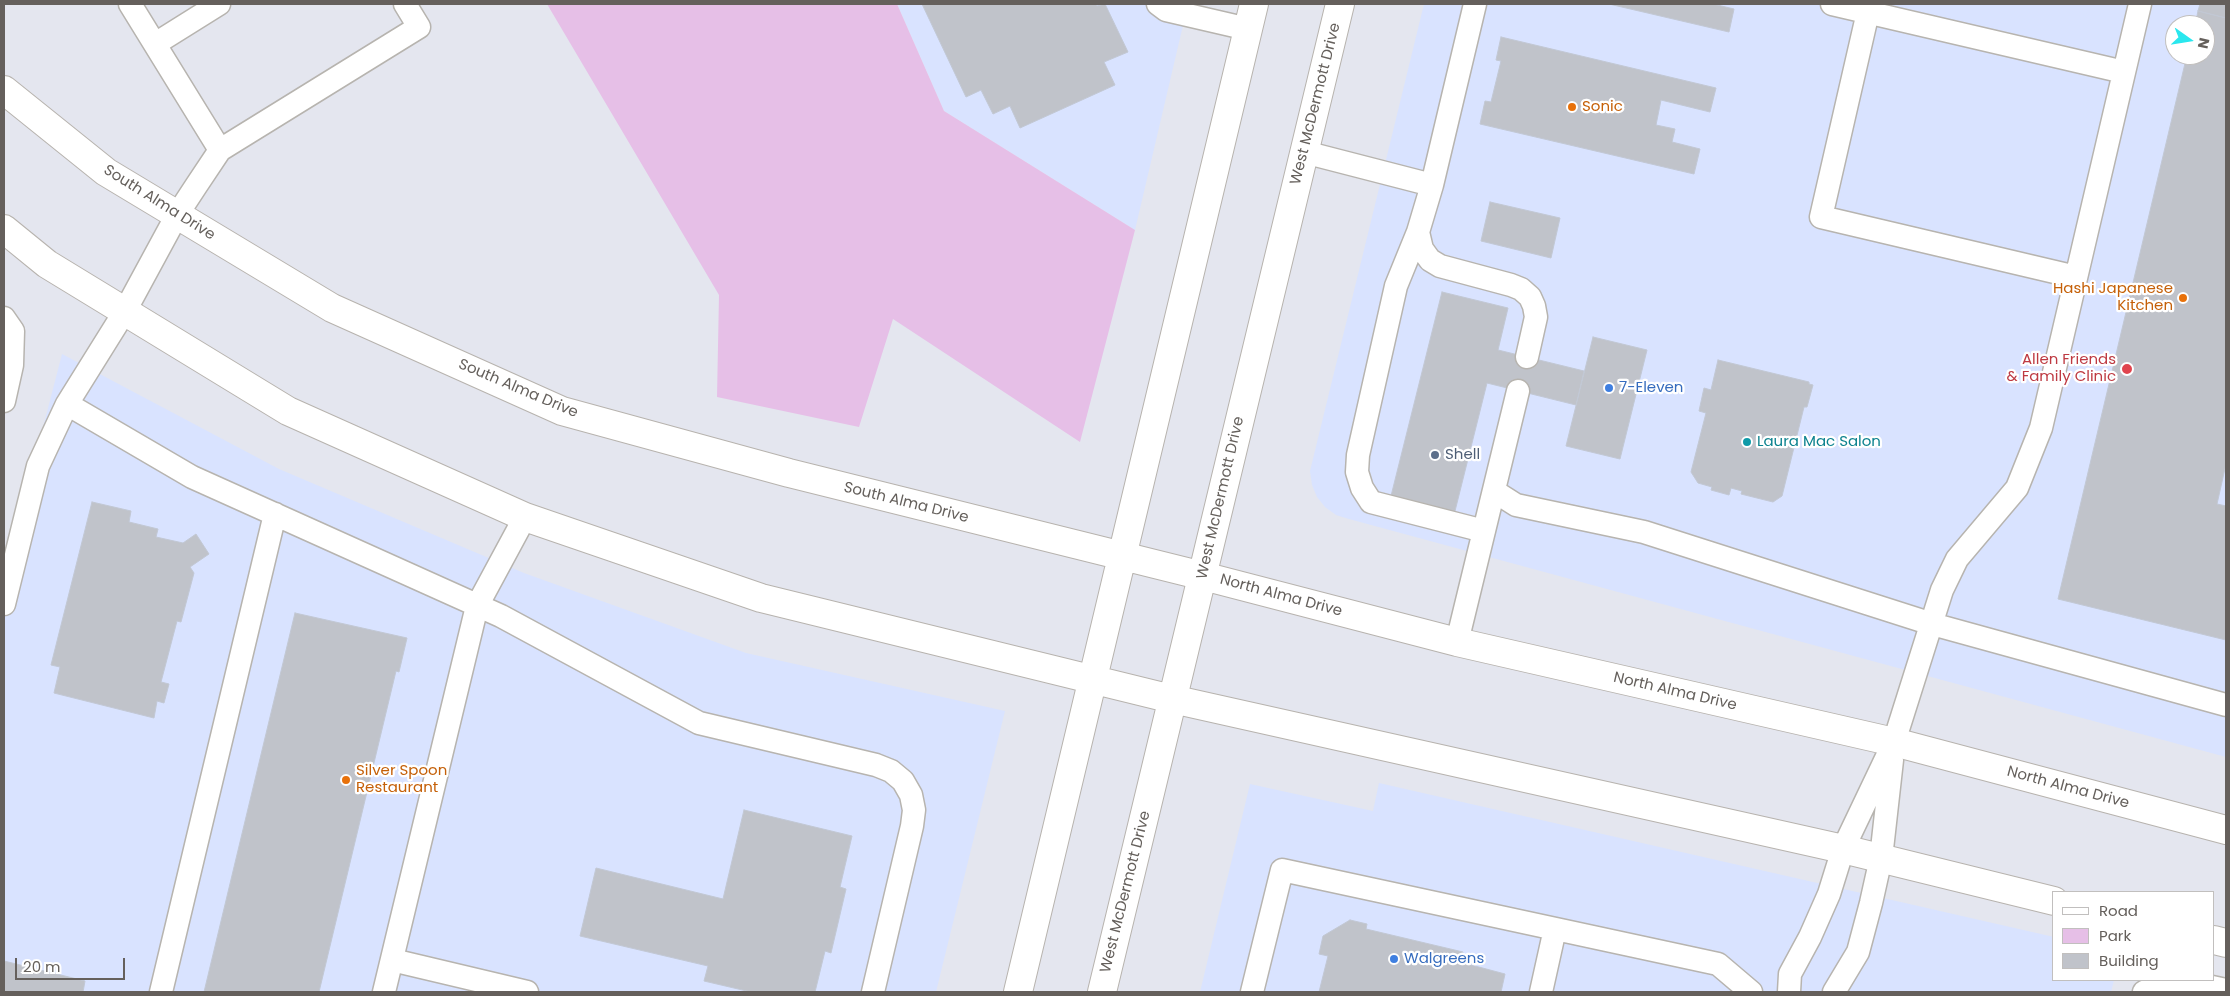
<!DOCTYPE html>
<style>
body{margin:0}
#map{position:relative;width:2230px;height:996px;overflow:hidden;background:#e4e6ef;font-family:Poppins,sans-serif}
canvas{display:block}
.frame{position:absolute;inset:0;border:5px solid #65605c;pointer-events:none}
.legend{position:absolute;left:2052px;top:891px;width:162px;height:90px;box-sizing:border-box;background:#fff;border:1px solid #c1bfbe;margin:0;padding:6px 9px;list-style:none;font-size:15px;color:#65605c}
.legend li{display:flex;align-items:center;gap:10px;height:25px}
.legend b{width:25px;border:1px solid #c1bfbe}
.north{position:absolute;left:2165px;top:15px;width:50px;height:50px;box-sizing:border-box;background:#fff;border:1px solid #c1bfbe;border-radius:50%;rotate:103deg;font-size:14px;font-weight:700;line-height:20px;text-align:center;color:#65605c}
.north::after{content:'';display:block;margin:auto;width:18px;height:22px;background:#2ae7ee;clip-path:polygon(50% 0,100% 100%,50% 72%,0 100%)}
.scale{position:absolute;left:15px;top:958px;width:110px;height:22px;box-sizing:border-box;border:2px solid #65605c;border-top:0;padding-left:6px;font-size:15px;line-height:18px;white-space:nowrap;color:#65605c;-webkit-text-stroke:4px #fff;paint-order:stroke}
</style>
<div id="map">
<canvas width="2230" height="996"></canvas>
<div class="frame"></div>
<ul class="legend">
<li><b style="height:6px;background:#fff"></b>Road</li>
<li><b style="height:14px;background:#e6bfe7"></b>Park</li>
<li><b style="height:14px;background:#c0c3ca"></b>Building</li>
</ul>
<div class="north">N</div>
<div class="scale">20 m</div>
</div>
<script>
const c = document.querySelector('canvas').getContext('2d');
c.lineJoin = 'round';
function fill(path, color) { c.fillStyle = color; c.fill(path, 'evenodd'); }
const shape = rows => new Path2D(rows.map(r => 'M' + r).join(''));
function trace(path, color, width, dash) { c.strokeStyle = color; c.lineWidth = width; c.lineCap = dash ? 'butt' : 'round'; c.setLineDash(dash || []); c.stroke(path); }
function write(font, color, halo, rows, align = 'center') {
  c.font = font + ' Poppins,sans-serif'; c.lineWidth = 4.5; c.setLineDash([]); c.textBaseline = 'middle'; c.strokeStyle = halo; c.fillStyle = color; for (const [text, x, y, turn = 0] of rows) {
    c.save(); c.translate(x, y); c.rotate((+turn || 0) * Math.PI / 180); c.textAlign = isNaN(turn) ? turn : align; if (halo) c.strokeText(text, 0, 0); c.fillText(text, 0, 0); c.restore();
  }
}
fill(shape([
 [897,4,1188,4,1135,230,944,111],
 [1424,4,2226,4,2226,757,1349,519,1336,515,1325,507,1317,497,1312,485,1310,471],
 [2175,25,2205,25,2205,55,2175,55],
 [62,354,279,469,524,573,746,653,1005,711,936,992,4,992,4,578],
 [1379,783,2054,937,2054,980,2114,980,2111,992,1200,992,1250,784,1373,811]
]), '#d9e3ff');
fill(shape([
 [547,4,897,4,944,111,1135,230,1080,442,893,319,859,427,717,397,719,295]
]), '#e6bfe7');
const building = shape([
 [922,4,1096,4,1097,6,1105,4,1128,52,1104,62,1115,85,1020,128,1010,106,993,114,981,90,966,97,922,4],
 [1609,4,1713,4,1734,9,1729,32,1609,4],
 [2200,4,2226,4,2226,18,2198,11,2200,4],
 [2198,11,2226,18,2226,464,2217,504,2226,506,2226,640,2058,599,2187,55,2205,55,2205,25,2195,25,2198,11],
 [1501,37,1716,88,1710,112,1661,100,1656,125,1675,129,1672,142,1700,149,1694,174,1480,124,1485,101,1491,102,1501,61,1496,60,1501,37],
 [1490,202,1560,218,1551,258,1481,241,1490,202],
 [1442,292,1508,308,1498,350,1584,371,1576,405,1487,383,1453,519,1389,504,1442,292],
 [1593,337,1647,350,1620,459,1566,446,1593,337],
 [1718,360,1809,382,1809,384,1813,385,1807,407,1804,407,1782,496,1773,502,1741,494,1742,491,1731,488,1729,495,1711,490,1712,487,1698,483,1691,472,1706,413,1699,411,1704,388,1711,390,1718,360],
 [92,502,131,511,129,522,158,529,156,537,183,543,196,534,209,554,190,567,194,573,181,622,177,621,161,682,169,684,164,703,157,701,154,718,54,693,60,667,51,665,92,502],
 [295,613,407,638,399,672,396,671,319,992,204,992,295,613],
 [744,810,852,836,840,887,846,889,831,953,825,951,815,992,751,992,704,981,708,966,580,936,596,868,723,899,744,810],
 [1350,920,1367,924,1366,929,1463,952,1460,962,1505,974,1501,992,1319,992,1328,956,1319,954,1323,936,1350,920],
 [4,961,85,981,83,992,4,992,4,961]
]);
fill(building, '#c0c3ca');
trace(building, '#c2c8d4', 1);
const lane = shape([
 [130,4,220,150],
 [1158,4,1166,10,1248,29],
 [1475,4,1432,185,1418,232,1396,286,1358,455,1357,472,1362,488,1371,502,1484,531],
 [1832,4,2124,72],
 [1868,12,1821,217,2076,277],
 [155,44,219,4],
 [1304,152,1432,185],
 [1418,232,1422,249,1430,260,1440,266,1511,285,1521,289,1530,297,1534,306,1536,317,1527,357],
 [4,318,13,331,12,365,4,401],
 [67,404,192,477,501,616,699,723,876,765,891,771,903,781,911,795,914,810,912,826,873,992],
 [1494,491,1516,505,1644,532,1932,624,2226,705],
 [4,604,38,466,67,404,125,311,177,215,196,186,220,150,419,27,405,4],
 [1457,642,1518,391],
 [392,960,527,992],
 [161,992,275,514],
 [384,992,477,606,525,517],
 [1252,992,1282,870,1718,964,1751,992],
 [1541,992,1555,929],
 [1789,992,1790,974,1810,937,1829,894,1843,849,1894,742,1942,590,1957,559,2017,488,2041,428,2140,4],
 [1834,992,1858,952,1871,903,1881,858,1892,760],
 [2144,992,2163,984,2184,981,2226,990]
]);
const secondary = shape([
 [4,90,106,172,332,308,562,411,789,473,1203,576,1457,642,1894,742,2226,830],
 [4,229,47,264,288,411,525,517,761,598,1172,699,1843,849,2054,901],
 [2214,940,2226,943],
 [1018,992,1254,4],
 [1102,992,1340,4]
]);
trace(lane, '#b7b4af', 25);
trace(secondary, '#b7b3ae', 30);
trace(lane, '#fff', 22);
trace(secondary, '#fff', 28);
for (const [x, y, r, color] of [
 [1572,107,5,"#e8710a"],
 [2183,298,5,"#e8710a"],
 [2127,369,6,"#e0444e"],
 [1609,388,5,"#3f7fe0"],
 [1747,442,5,"#0f9aa8"],
 [1435,455,5,"#5c6f8a"],
 [346,780,5,"#e8710a"],
 [1394,959,5,"#3f7fe0"]
]) { const dot = new Path2D(); dot.arc(x, y, r, 0, 2 * Math.PI); c.fillStyle = color; c.fill(dot); trace(dot, '#fff', 2); }
write('15px', '#65605c', '#fff', [
 ["West McDermott Drive",1316,104,-76],
 ["South Alma Drive",159,203,32],
 ["South Alma Drive",518,389,23],
 ["West McDermott Drive",1221,498,-77],
 ["South Alma Drive",906,503,14],
 ["North Alma Drive",1281,596,15],
 ["North Alma Drive",1675,692,13],
 ["North Alma Drive",2068,788,15],
 ["West McDermott Drive",1126,892,-76]
]);
write('15px', '#c56008', '#fff', [
 ["Sonic",1582,107],
 ["Hashi Japanese",2173,289,"right"],
 ["Kitchen",2173,306,"right"],
 ["Silver Spoon",356,771],
 ["Restaurant",356,788]
], 'left');
write('15px', '#be3a42', '#fff', [
 ["Allen Friends",2116,360],
 ["& Family Clinic",2116,377]
], 'right');
write('15px', '#366cbe', '#fff', [
 ["7-Eleven",1619,388],
 ["Walgreens",1404,959]
], 'left');
write('15px', '#0d838f', '#fff', [
 ["Laura Mac Salon",1757,442]
], 'left');
write('15px', '#4e5e75', '#fff', [
 ["Shell",1445,455]
], 'left');
</script>
